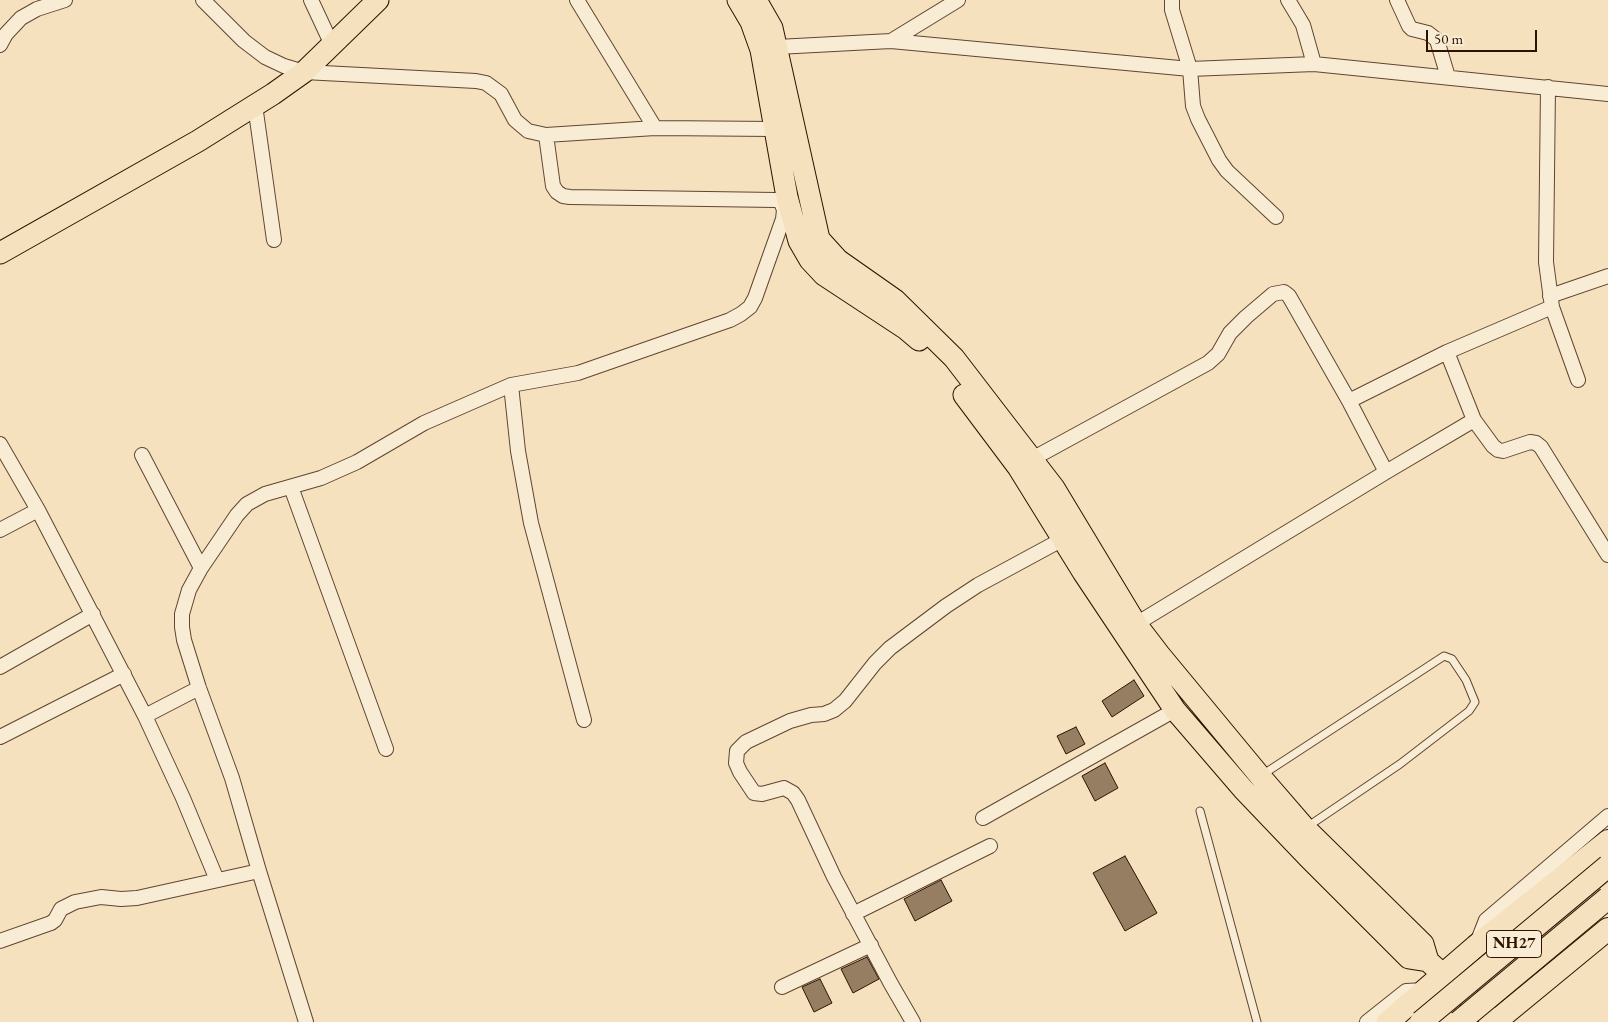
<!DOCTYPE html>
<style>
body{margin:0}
#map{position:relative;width:1608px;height:1022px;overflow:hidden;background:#f6e1be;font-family:"EB Garamond",serif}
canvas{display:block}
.scale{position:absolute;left:1426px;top:30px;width:111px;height:22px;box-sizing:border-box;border:2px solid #2d1200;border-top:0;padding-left:6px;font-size:15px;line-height:18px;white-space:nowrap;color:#2d1200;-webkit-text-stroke:4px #f9ecd5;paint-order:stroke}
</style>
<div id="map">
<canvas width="1608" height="1022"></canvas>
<div class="scale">50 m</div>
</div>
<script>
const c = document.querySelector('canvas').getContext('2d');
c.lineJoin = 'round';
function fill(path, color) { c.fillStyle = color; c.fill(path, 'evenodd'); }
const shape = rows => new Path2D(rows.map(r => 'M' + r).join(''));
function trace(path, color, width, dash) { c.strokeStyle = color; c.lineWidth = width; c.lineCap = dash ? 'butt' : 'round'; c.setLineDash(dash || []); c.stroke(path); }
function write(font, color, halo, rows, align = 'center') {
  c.font = font + ' "EB Garamond",serif'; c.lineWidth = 4; c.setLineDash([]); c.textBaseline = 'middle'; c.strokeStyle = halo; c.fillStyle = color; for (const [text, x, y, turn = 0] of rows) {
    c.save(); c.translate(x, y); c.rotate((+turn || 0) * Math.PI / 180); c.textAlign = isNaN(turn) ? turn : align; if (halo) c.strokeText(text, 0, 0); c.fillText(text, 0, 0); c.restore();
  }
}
const building = shape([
 [1134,680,1144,696,1112,717,1102,701,1134,680],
 [1076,727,1085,744,1066,754,1057,736,1076,727],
 [1105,763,1118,788,1095,801,1082,776,1105,763],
 [1125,856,1157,913,1125,931,1093,873,1125,856],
 [941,880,952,901,915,921,904,899,941,880],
 [867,957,879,979,853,993,841,969,867,957],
 [820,979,832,1003,814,1012,802,987,820,979]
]);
fill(building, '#967e63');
trace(building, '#2d1200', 1);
const service = shape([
 [1262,775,1444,656,1452,659,1466,680,1475,702,1469,711,1400,764,1307,827],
 [1200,811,1257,1022]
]);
const minor = shape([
 [203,0,244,41,265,57,284,66,304,72,476,81,486,83,501,94,515,120,528,131,546,135,655,128,775,129],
 [311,0,332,45],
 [577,0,655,128],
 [1172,0,1172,10,1190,69,1193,106,1198,119,1219,160,1227,171,1276,217],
 [1288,0,1303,25,1314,64],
 [1397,0,1409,26,1412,29,1428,33,1437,40,1448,77],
 [891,41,958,0],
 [0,45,6,34,21,18,37,9,65,0],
 [777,47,891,41,1190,69,1314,64,1608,94],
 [1548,87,1546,262,1552,307,1578,380],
 [255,105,274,240],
 [1550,296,1608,276],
 [1447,352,1474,420,1493,446,1498,450,1503,451,1530,442,1536,443,1541,447,1608,555],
 [511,385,518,451,531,523,584,720],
 [1349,401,1447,352,1552,307],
 [0,444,38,510,145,716,183,798,217,880],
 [142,455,201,568],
 [1032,459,1208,363,1218,354,1230,333,1246,317,1273,294,1284,292,1289,296,1349,401,1386,472],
 [291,487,386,749],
 [0,530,38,510],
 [1136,624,1386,472,1474,420],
 [0,667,93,614],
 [145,716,199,688],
 [0,737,124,674],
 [983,818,1175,710],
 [853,914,990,846],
 [0,941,51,923,55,920,61,909,75,902,101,897,121,899,137,898,259,871],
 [1477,943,1486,920,1608,816],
 [782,987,871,945],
 [306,1022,259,871,232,778,199,688,184,640,182,627,182,614,189,590,201,568,237,515,247,504,265,494,321,478,357,462,424,423,511,385,578,373,730,320,741,314,750,307,755,298,783,219,784,210,781,202,776,200,570,197,563,196,557,192,553,186,546,135],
 [913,1022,891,984,834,877,798,800,793,793,784,788,762,794,754,793,740,772,736,763,737,751,746,742,790,721,811,715,824,714,834,710,845,701,875,663,890,648,946,606,978,585,1063,539],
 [1367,1022,1406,991,1425,990]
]);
const primary = shape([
 [738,0,751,22,761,50,787,197,799,241,810,260,824,275,906,329,919,340],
 [756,0,772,28,819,239,838,260,895,300,954,358,1054,488,1136,624,1159,654,1260,776,1305,828,1423,944,1428,961,1495,1022],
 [0,253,198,141,273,94,304,72,378,0],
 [964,395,1018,467,1083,572,1175,710,1243,789,1307,856,1409,958,1428,961]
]);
const trunk = shape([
 [1388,1022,1476,946,1608,841],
 [1495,1022,1608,929]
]);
trace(service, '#5f4630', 9);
trace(minor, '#5f4630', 16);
trace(primary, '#2d1200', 23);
trace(trunk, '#2d1200', 24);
trace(service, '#f9ecd5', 7);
trace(minor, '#f9ecd5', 14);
trace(primary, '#f6e1be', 21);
trace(trunk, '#f6e1be', 22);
const trunkBridge = shape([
 [1421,1022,1608,866],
 [1459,1022,1608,898]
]);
trace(trunkBridge, '#2d1200', 24, []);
trace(trunkBridge, '#f6e1be', 22);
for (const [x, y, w] of [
 [1514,944,55]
]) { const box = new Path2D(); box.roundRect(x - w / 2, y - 13.5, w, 27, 4); c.fillStyle = '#f9ecd5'; c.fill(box); trace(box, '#2d1200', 1); }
write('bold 16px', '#2d1200', null, [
 ["NH27",1514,944]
]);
</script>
